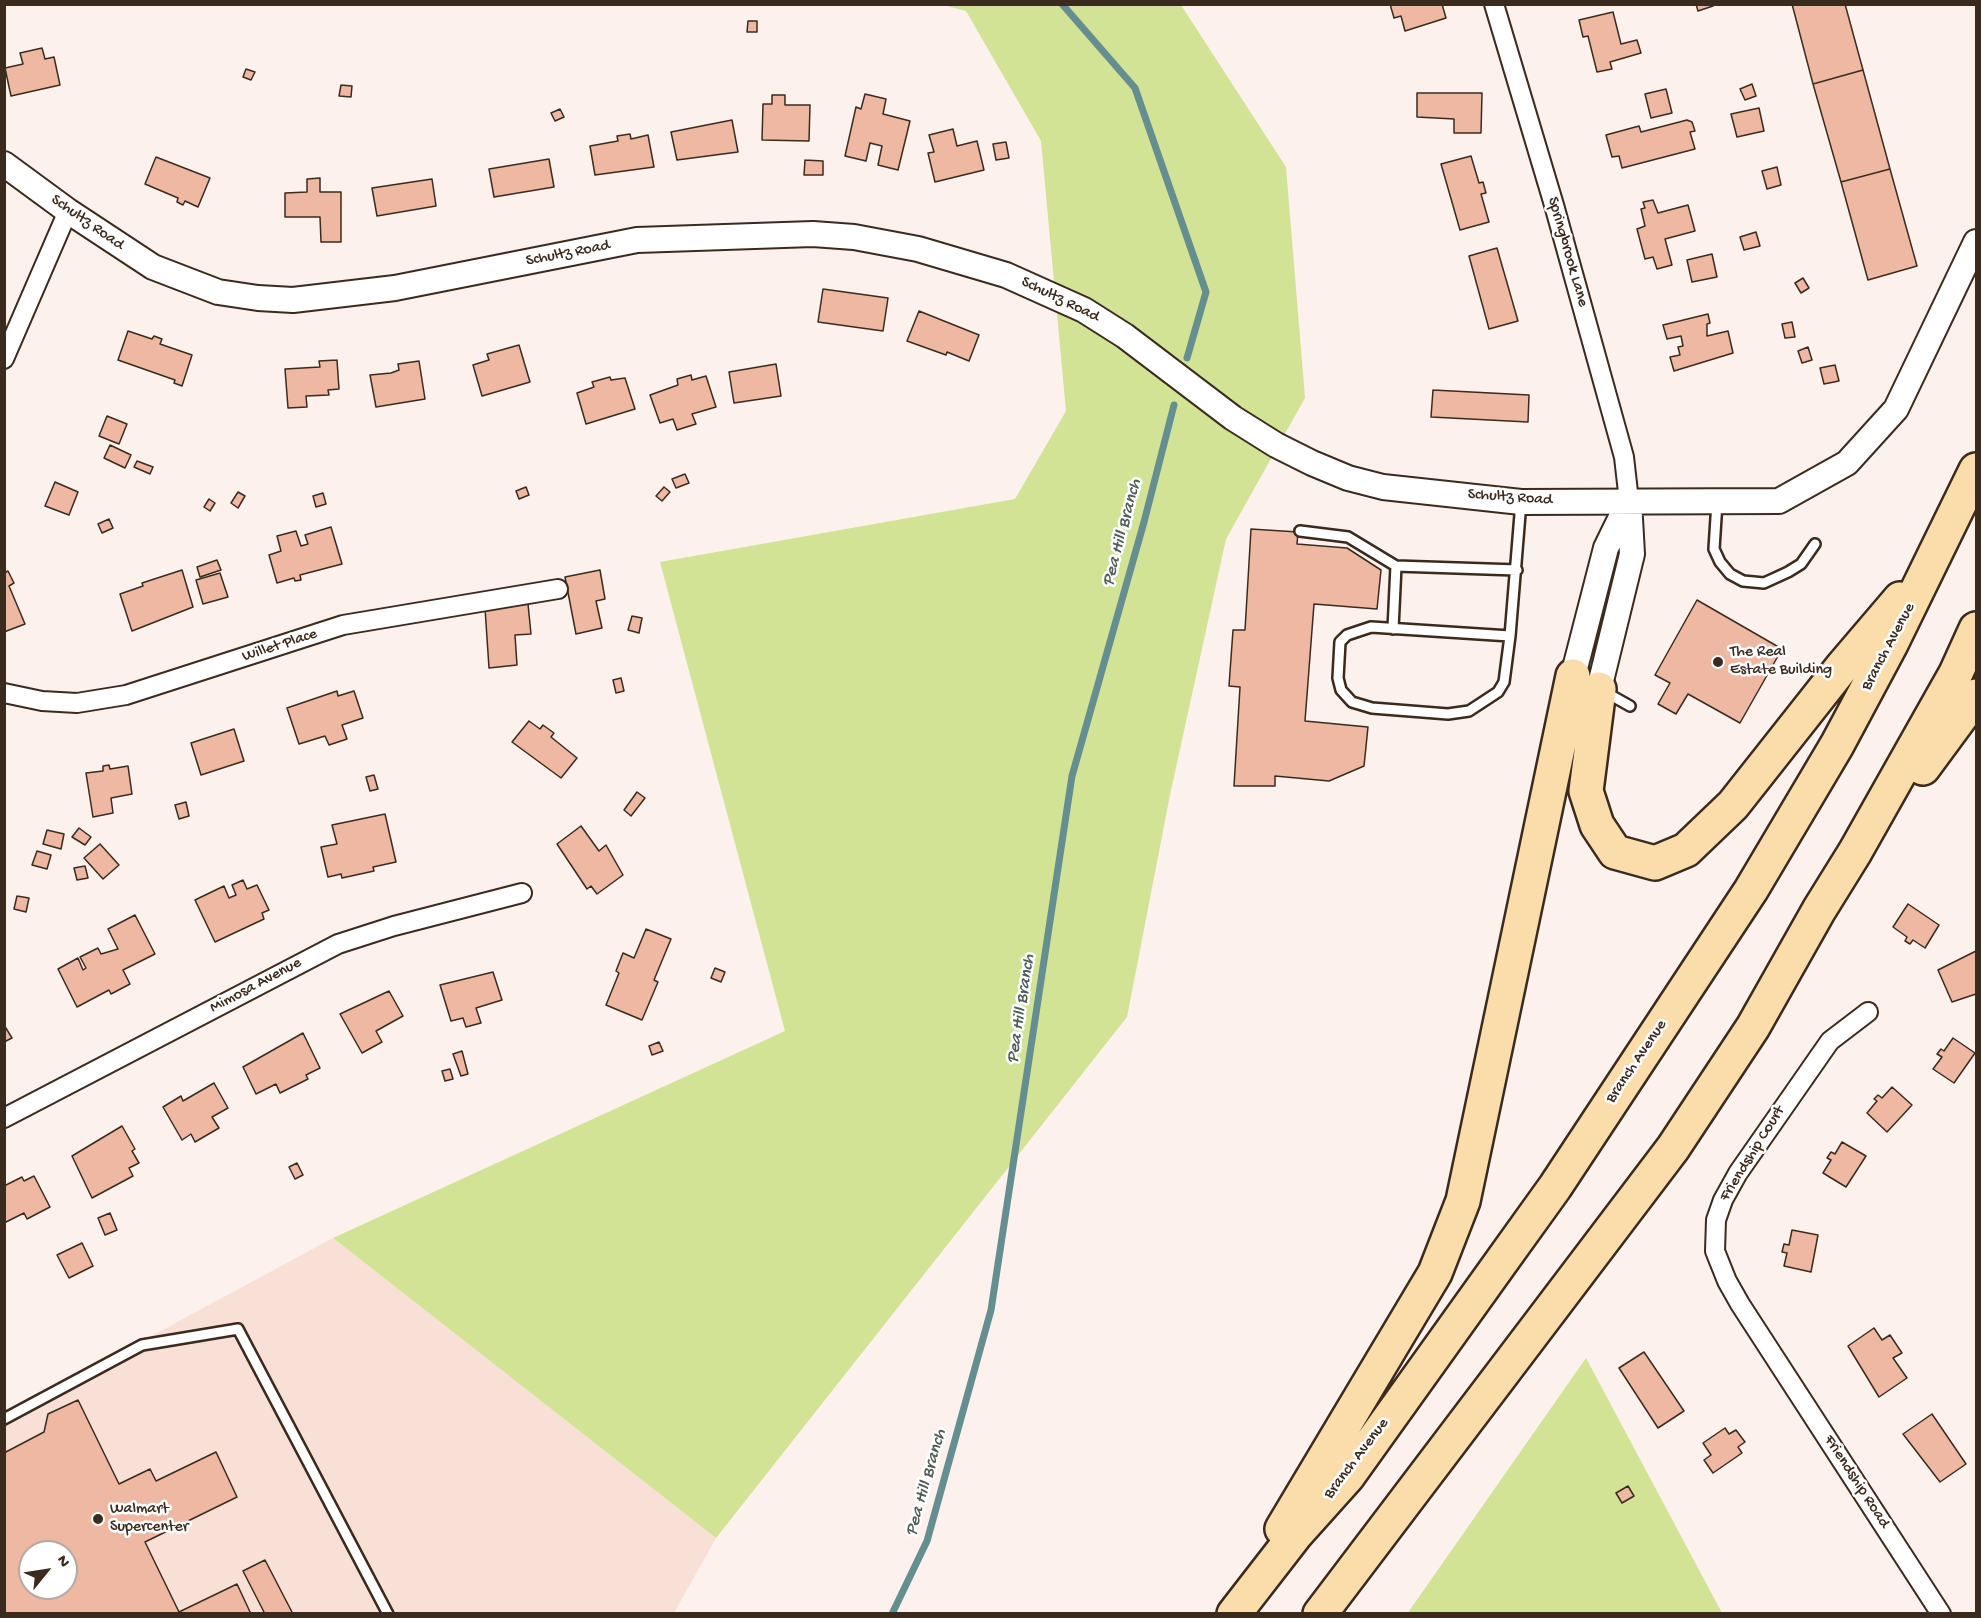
<!DOCTYPE html>
<style>
body{margin:0}
#map{position:relative;width:1981px;height:1618px;overflow:hidden;background:#fcf1ed;font-family:"Gochi Hand",sans-serif}
canvas{display:block}
.frame{position:absolute;inset:0;border:6px solid #3b2a1e;pointer-events:none}
.north{position:absolute;left:18px;top:1540px;width:60px;height:60px;box-sizing:border-box;background:#fff;border:2px solid #b1aaa5;border-radius:50%;rotate:60deg;font-size:16px;font-weight:700;line-height:24px;text-align:center;color:#3b2a1e}
.north::after{content:'';display:block;margin:auto;width:21px;height:27px;background:#3b2a1e;clip-path:polygon(50% 0,100% 100%,50% 72%,0 100%)}
</style>
<div id="map">
<canvas width="1981" height="1618"></canvas>
<div class="frame"></div>
<div class="north">N</div>
</div>
<script>
const c = document.querySelector('canvas').getContext('2d');
c.lineJoin = 'round';
function fill(path, color) { c.fillStyle = color; c.fill(path, 'evenodd'); }
const shape = rows => new Path2D(rows.map(r => 'M' + r).join(''));
function trace(path, color, width, dash) { c.strokeStyle = color; c.lineWidth = width; c.lineCap = dash ? 'butt' : 'round'; c.setLineDash(dash || []); c.stroke(path); }
function write(font, color, halo, rows, align = 'center') {
  c.font = font + ' "Gochi Hand",sans-serif'; c.lineWidth = 5; c.setLineDash([]); c.textBaseline = 'middle'; c.strokeStyle = halo; c.fillStyle = color; for (const [text, x, y, turn = 0] of rows) {
    c.save(); c.translate(x, y); c.rotate((+turn || 0) * Math.PI / 180); c.textAlign = isNaN(turn) ? turn : align; if (halo) c.strokeText(text, 0, 0); c.fillText(text, 0, 0); c.restore();
  }
}
fill(shape([
 [333,1238,716,1538,674,1613,5,1614,5,1415],
 [30,1552,66,1552,66,1588,30,1588]
]), '#f8e0d7');
fill(shape([
 [943,5,1181,5,1286,167,1305,398,1226,539,1170,795,1127,1017,716,1538,333,1238,785,1031,660,562,1015,499,1066,411,1041,141,966,11],
 [1586,1358,1722,1613,1407,1614]
]), '#d2e396');
trace(shape([
 [1062,4,1135,88,1206,292,1187,358],
 [892,1614,927,1541,991,1310,1072,776,1144,522,1174,405]
]), '#658e91', 7);
const building = shape([
 [1390,4,1442,4,1446,18,1405,31,1401,16,1394,18,1390,4],
 [1696,4,1712,4,1713,6,1698,11,1696,4],
 [1792,4,1845,4,1863,70,1813,84,1792,4],
 [1613,12,1621,44,1637,40,1641,53,1610,62,1612,69,1597,72,1588,36,1583,37,1579,20,1613,12],
 [748,21,757,21,757,32,747,32,748,21],
 [42,48,45,59,54,57,60,85,11,96,5,68,23,64,20,53,42,48],
 [246,69,255,72,251,80,243,77,246,69],
 [1863,70,1890,169,1841,182,1813,84,1863,70],
 [1752,84,1756,96,1745,100,1740,89,1752,84],
 [341,85,352,86,351,97,339,96,341,85],
 [1666,89,1672,113,1651,118,1645,94,1666,89],
 [1417,93,1482,93,1481,133,1454,133,1454,119,1417,117,1417,93],
 [865,94,886,99,883,114,910,121,898,170,878,165,882,146,870,143,866,161,845,156,856,107,861,109,865,94],
 [772,95,785,95,785,105,810,105,809,141,762,140,763,104,772,104,772,95],
 [1759,108,1764,131,1737,137,1731,114,1759,108],
 [560,109,564,117,555,121,551,113,560,109],
 [732,120,738,152,677,160,671,132,732,120],
 [1687,120,1692,122,1695,131,1690,132,1695,149,1622,168,1619,156,1612,157,1606,135,1639,126,1641,132,1687,120],
 [953,129,957,146,977,141,984,170,935,182,928,153,934,152,929,135,953,129],
 [630,134,631,139,648,135,654,167,595,175,590,146,618,141,617,136,630,134],
 [1006,142,1009,158,996,160,993,144,1006,142],
 [1471,156,1479,183,1483,182,1486,193,1481,194,1489,222,1460,230,1441,164,1471,156],
 [156,157,210,178,198,207,185,201,183,205,177,202,178,198,145,184,156,157],
 [549,159,554,187,494,197,489,169,549,159],
 [805,160,823,161,823,175,804,175,805,160],
 [1777,167,1781,185,1767,189,1762,171,1777,167],
 [1890,169,1917,266,1868,280,1841,182,1890,169],
 [320,178,320,192,341,192,341,242,321,242,320,217,285,217,285,193,307,192,307,179,320,178],
 [432,179,436,206,377,216,372,188,432,179],
 [1653,200,1658,213,1688,205,1695,231,1665,239,1672,265,1657,269,1653,257,1645,259,1637,229,1645,226,1641,209,1645,208,1643,202,1653,200],
 [1756,232,1760,246,1744,250,1740,237,1756,232],
 [1497,248,1518,321,1489,329,1469,256,1497,248],
 [1712,254,1717,277,1692,282,1687,260,1712,254],
 [1803,278,1809,288,1801,293,1795,283,1803,278],
 [823,289,888,298,883,331,818,322,823,289],
 [919,311,979,335,969,361,947,352,946,355,907,341,919,311],
 [1708,314,1710,323,1707,324,1707,336,1728,331,1733,353,1674,371,1670,357,1680,355,1678,347,1683,346,1681,336,1667,339,1663,325,1708,314],
 [1792,322,1795,337,1785,338,1782,324,1792,322],
 [128,331,152,339,154,336,162,339,160,344,192,355,182,386,174,383,175,380,118,360,128,331],
 [519,345,530,382,482,396,473,365,489,360,487,354,519,345],
 [1808,347,1812,360,1802,363,1798,351,1808,347],
 [337,360,339,389,328,390,329,395,306,396,307,407,288,408,285,369,320,367,319,361,337,360],
 [419,361,425,399,376,407,370,375,391,373,399,370,398,364,419,361],
 [776,364,781,396,734,403,729,372,776,364],
 [1835,365,1839,381,1824,384,1820,368,1835,365],
 [691,375,692,380,706,376,716,407,692,414,696,424,677,430,673,419,660,423,650,395,678,385,677,379,691,375],
 [610,377,611,380,625,378,635,409,586,424,577,393,594,387,592,382,610,377],
 [1433,390,1529,395,1528,422,1431,417,1433,390],
 [107,416,127,424,119,444,99,436,107,416],
 [110,445,131,455,125,468,104,458,110,445],
 [137,461,153,467,150,474,134,467,137,461],
 [685,474,689,483,676,488,672,479,685,474],
 [55,482,78,492,69,515,45,506,55,482],
 [526,487,529,495,519,499,516,491,526,487],
 [664,487,670,492,662,501,656,496,664,487],
 [238,492,245,496,238,508,231,503,238,492],
 [323,493,326,504,316,507,313,496,323,493],
 [209,499,215,503,210,511,204,507,209,499],
 [109,519,113,528,102,533,98,524,109,519],
 [331,527,342,564,300,575,301,580,295,581,294,578,277,583,269,555,281,551,277,536,296,531,301,546,308,544,305,535,331,527],
 [1251,529,1298,532,1297,544,1347,548,1381,570,1377,609,1314,604,1305,721,1368,727,1364,766,1329,781,1275,776,1275,786,1234,786,1240,687,1229,686,1233,630,1245,630,1251,529],
 [217,560,221,570,200,577,197,567,217,560],
 [182,570,193,607,132,631,120,594,143,586,142,583,182,570],
 [600,570,605,599,596,601,602,628,576,634,565,577,600,570],
 [8,571,14,583,9,586,25,624,4,632,4,573,8,571],
 [220,573,228,597,203,604,196,580,220,573],
 [1697,600,1782,649,1740,723,1688,694,1676,714,1658,704,1670,683,1655,675,1697,600],
 [528,604,531,634,515,635,517,665,489,668,485,608,528,604],
 [632,616,642,618,639,633,628,630,632,616],
 [621,678,624,691,616,693,613,680,621,678],
 [337,691,338,696,354,691,363,718,342,725,347,739,329,745,325,736,299,744,287,708,337,691],
 [529,721,540,729,543,725,554,733,551,737,577,758,561,778,512,742,529,721],
 [234,729,244,761,201,775,191,743,234,729],
 [109,765,110,769,128,766,132,794,111,798,113,813,93,817,86,773,103,771,103,766,109,765],
 [374,775,378,789,370,791,366,777,374,775],
 [637,792,645,798,631,816,624,810,637,792],
 [186,802,189,816,179,819,175,805,186,802],
 [385,814,396,862,373,867,374,871,342,878,341,874,328,877,321,847,337,844,332,825,385,814],
 [581,826,599,851,606,845,623,875,597,894,591,886,587,889,557,844,581,826],
 [79,828,91,837,85,845,72,837,79,828],
 [47,830,64,834,61,849,43,844,47,830],
 [100,844,119,865,103,879,84,858,100,844],
 [37,851,51,855,47,869,32,865,37,851],
 [85,866,88,878,77,880,74,868,85,866],
 [243,880,247,889,257,885,269,910,262,913,264,919,215,942,195,900,224,886,229,898,236,895,232,885,243,880],
 [17,896,29,898,26,912,14,909,17,896],
 [1908,904,1939,925,1925,948,1913,940,1910,944,1905,941,1907,937,1893,927,1908,904],
 [135,915,155,954,123,970,130,984,111,994,109,990,77,1007,58,969,78,958,83,970,86,968,80,957,98,948,101,954,118,949,108,929,135,915],
 [646,929,671,939,654,980,658,982,642,1020,606,1005,619,973,616,971,623,953,634,958,646,929],
 [1976,951,1976,994,1952,1002,1938,970,1976,951],
 [715,968,725,972,721,982,711,978,715,968],
 [493,972,502,1000,476,1008,481,1023,466,1027,463,1018,451,1021,440,985,493,972],
 [389,991,403,1016,376,1031,382,1042,362,1053,340,1014,389,991],
 [4,1025,12,1038,4,1042,4,1025],
 [303,1033,320,1068,306,1075,308,1079,280,1093,276,1084,256,1094,243,1067,303,1033],
 [1953,1038,1975,1053,1954,1083,1933,1069,1942,1057,1937,1054,1941,1049,1944,1051,1953,1038],
 [659,1042,663,1051,652,1055,649,1046,659,1042],
 [462,1051,468,1074,461,1076,453,1054,462,1051],
 [450,1069,453,1079,445,1081,442,1071,450,1069],
 [214,1083,228,1108,212,1117,219,1128,195,1142,191,1134,182,1140,163,1107,181,1096,183,1101,214,1083],
 [1892,1087,1912,1105,1887,1132,1867,1113,1877,1101,1874,1099,1878,1095,1882,1098,1892,1087],
 [122,1126,135,1149,132,1151,139,1163,129,1168,133,1176,92,1198,72,1156,122,1126],
 [1842,1142,1866,1156,1846,1187,1823,1173,1831,1160,1827,1158,1831,1152,1835,1154,1842,1142],
 [297,1163,303,1175,295,1179,289,1167,297,1163],
 [34,1176,50,1207,27,1219,24,1213,4,1223,4,1186,22,1177,24,1181,34,1176],
 [110,1213,117,1230,105,1235,98,1218,110,1213],
 [1792,1230,1818,1235,1811,1272,1784,1266,1787,1253,1782,1252,1784,1244,1789,1245,1792,1230],
 [82,1243,93,1266,69,1278,57,1255,82,1243],
 [1874,1328,1882,1340,1890,1335,1902,1353,1893,1358,1907,1378,1879,1397,1848,1346,1874,1328],
 [1644,1352,1684,1411,1658,1428,1619,1368,1644,1352],
 [78,1400,119,1484,150,1469,156,1481,216,1452,237,1497,145,1542,179,1612,237,1584,251,1614,4,1614,4,1453,44,1432,48,1414,78,1400],
 [30,1552,66,1552,66,1588,30,1588,30,1552],
 [1932,1414,1966,1464,1940,1482,1903,1434,1932,1414],
 [1725,1428,1729,1434,1736,1430,1745,1442,1738,1447,1742,1453,1713,1473,1704,1460,1711,1455,1703,1443,1725,1428],
 [1628,1486,1634,1496,1622,1503,1616,1493,1628,1486],
 [265,1560,293,1614,265,1614,243,1571,265,1560]
]);
fill(building, '#eeb8a3');
trace(building, '#3b2a1e', 1.5);
const service = shape([
 [1717,502,1714,549,1720,562,1730,574,1743,581,1764,583,1788,572,1801,564,1815,544],
 [1300,531,1348,537,1396,566],
 [1393,629,1396,566,1517,570],
 [1510,636,1371,627,1347,635,1340,642,1338,678,1341,690,1352,702,1372,708,1448,714,1469,711,1498,692,1504,682,1510,636,1521,502],
 [1605,692,1630,706],
 [4,1419,142,1345,238,1329,388,1614]
]);
const minor = shape([
 [1494,4,1554,205,1624,457,1629,501],
 [4,359,68,211],
 [4,693,42,701,77,703,126,695,343,625,558,589],
 [1868,1012,1830,1041,1738,1173,1723,1200,1716,1220,1715,1251,1727,1281,1740,1304,1941,1614],
 [4,1118,338,944,394,926,522,893]
]);
const tertiary = shape([
 [4,164,68,211,153,267,218,292,258,298,293,300,395,288,637,240,813,234,854,237,918,249,1006,275,1084,310,1125,336,1233,418,1276,445,1312,463,1348,478,1383,487,1521,502,1779,501,1847,463,1896,409,1976,242],
 [1573,676,1606,548,1628,503],
 [1599,689,1632,554,1629,501]
]);
const motorway = shape([
 [1599,689,1586,791,1597,825,1615,852,1655,863,1686,850,1733,805,1842,667,1900,599],
 [1923,768,1976,696],
 [1282,1529,1435,1273,1463,1201,1573,676],
 [1234,1614,1296,1534,1348,1476,1504,1258,1555,1187,1751,890,1837,745,1891,644,1976,470],
 [1320,1614,1673,1148,1753,1027,1819,910,1855,852,1956,673,1976,629]
]);
trace(service, '#3b2a1e', 14);
trace(minor, '#3b2a1e', 22);
trace(tertiary, '#3b2a1e', 28);
trace(motorway, '#3b2a1e', 38);
trace(service, '#fff', 9);
trace(minor, '#fff', 18);
trace(tertiary, '#fff', 24);
trace(motorway, '#faddab', 33);
for (const [x, y, r, color] of [
 [1718,662,6,"#3b2a1e"],
 [98,1519,6,"#3b2a1e"]
]) { const dot = new Path2D(); dot.arc(x, y, r, 0, 2 * Math.PI); c.fillStyle = color; c.fill(dot); trace(dot, '#fff', 2); }
write('16px', '#3b2a1e', '#fff', [
 ["Schultz Road",87,223,35],
 ["Springbrook Lane",1567,252,74],
 ["Schultz Road",568,254,-11],
 ["Schultz Road",1060,300,26],
 ["Schultz Road",1510,498,4],
 ["Willet Place",280,646,-18],
 ["Branch Avenue",1889,647,-62],
 ["Mimosa Avenue",256,986,-28],
 ["Branch Avenue",1637,1062,-56],
 ["Friendship Court",1753,1154,-58],
 ["Branch Avenue",1357,1459,-53],
 ["Friendship Road",1856,1482,57]
]);
write('16px', '#3b2a1e', '#fff', [
 ["The Real",1730,653],
 ["Estate Building",1730,671],
 ["Walmart",110,1510],
 ["Supercenter",110,1528]
], 'left');
write('italic 18px', '#505c57', '#fff', [
 ["Pea Hill Branch",1123,533,-75],
 ["Pea Hill Branch",1022,1009,-81],
 ["Pea Hill Branch",927,1483,-74]
]);
</script>
